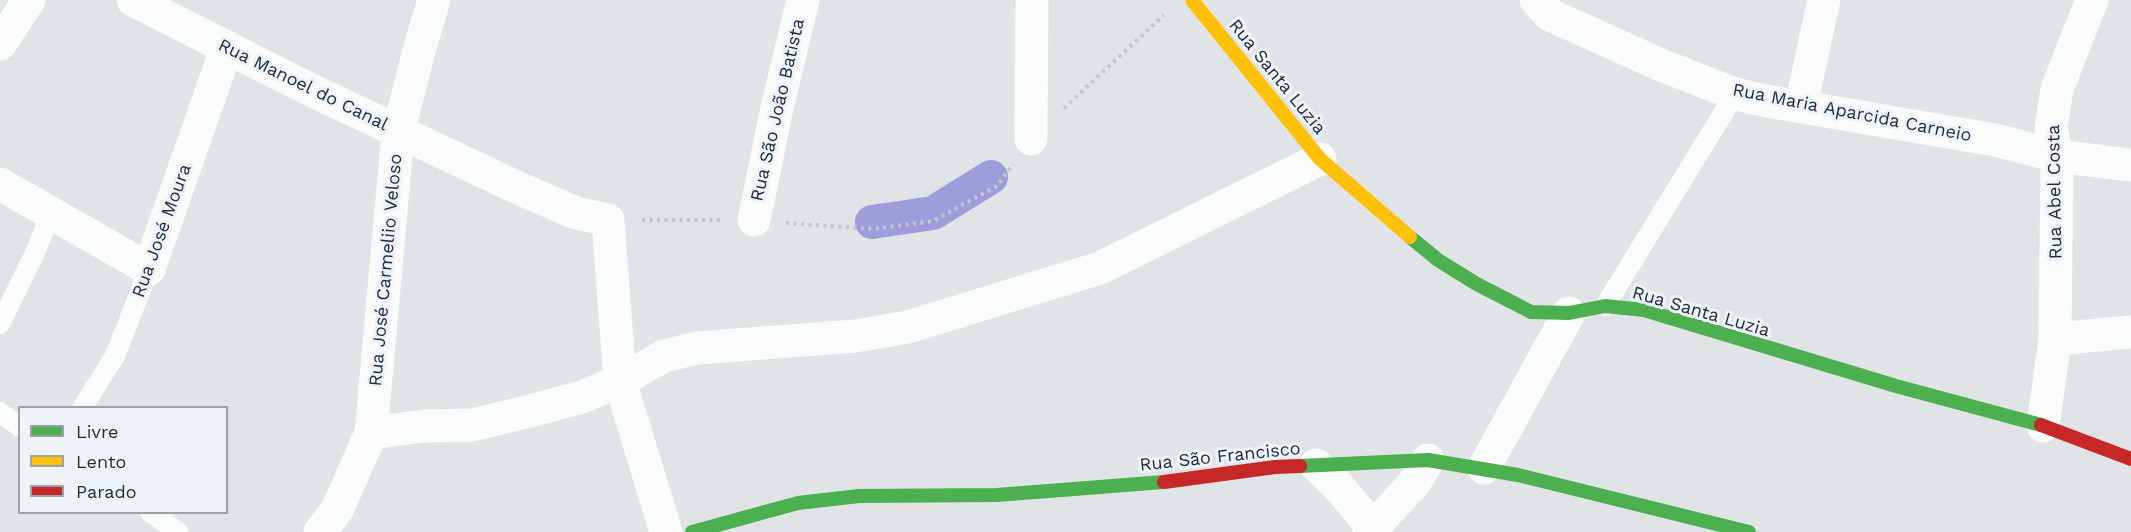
<!DOCTYPE html>
<meta charset="utf-8">
<style>
body{margin:0}
#map{position:relative;width:2131px;height:532px;overflow:hidden;background:#e0e4e6;font-family:"Work Sans",sans-serif}
canvas{display:block}
.legend{position:absolute;left:18px;top:406px;width:210px;height:108px;box-sizing:border-box;background:#edf3f7;border:2px solid #9aa3ab;margin:0;padding:8px 10px;list-style:none;font-size:18px;color:#1d2a3a}
.legend li{display:flex;align-items:center;gap:12px;height:30px}
.legend b{width:30px;border:2px solid #9aa3ab}
</style>
<div id="map">
<canvas width="2131" height="532"></canvas>
<ul class="legend">
<li><b style="height:8px;background:#4caf50"></b>Livre</li>
<li><b style="height:8px;background:#ffc107"></b>Lento</li>
<li><b style="height:8px;background:#c62828"></b>Parado</li>
</ul>
</div>
<script>
const c = document.querySelector('canvas').getContext('2d');
c.lineJoin = 'round';
const shape = rows => new Path2D(rows.map(r => 'M' + r).join(''));
function trace(path, color, width, dash) { c.strokeStyle = color; c.lineWidth = width; c.lineCap = dash ? 'butt' : 'round'; c.setLineDash(dash || []); c.stroke(path); }
function write(font, color, halo, rows, align = 'center') {
  c.font = font + ' "Work Sans",sans-serif'; c.lineWidth = 6; c.setLineDash([]); c.textBaseline = 'middle'; c.strokeStyle = halo; c.fillStyle = color; for (const [text, x, y, turn = 0] of rows) {
    c.save(); c.translate(x, y); c.rotate((+turn || 0) * Math.PI / 180); c.textAlign = isNaN(turn) ? turn : align; if (halo) c.strokeText(text, 0, 0); c.fillText(text, 0, 0); c.restore();
  }
}
trace(shape([
 [872,222,933,213,991,177]
]), '#9c9dda', 34);
trace(shape([
 [1064,108,1164,15],
 [642,220,721,220],
 [786,223,873,229,933,221,997,186,1013,164]
]), '#c2c5cb', 4, [3, 4.5]);
trace(shape([
 [1605,306,1735,94],
 [0,324,35,253,51,213],
 [82,408,115,356,149,269],
 [0,412,20,427],
 [150,512,178,532]
]), '#fafbfb', 20);
trace(shape([
 [133,0,311,90,516,187,576,213,608,220,620,381,666,532],
 [1536,0,1550,15,1661,65,1735,94,1767,101,1995,140,2057,156,2131,165],
 [0,44,29,0],
 [1801,106,1824,0],
 [1031,139,1032,0],
 [0,184,149,269,227,47],
 [754,220,777,108,803,0],
 [2055,339,2131,332],
 [2043,426,2055,339,2057,156,2051,128,2057,89,2092,0],
 [371,433,424,426,472,425,526,412,582,397,620,381,664,356,697,348,855,336,908,327,1100,268,1320,159],
 [1316,465,1338,486,1365,518,1371,532],
 [1484,468,1569,313],
 [1371,530,1415,482,1428,460],
 [320,532,337,510,371,433,398,133,420,47,434,0]
]), '#fafbfb', 33);
trace(shape([
 [1410,237,1438,260,1475,283,1531,312,1569,313,1605,306,1644,310,1896,386,2041,425],
 [1300,466,1428,460,1518,475,1749,532],
 [692,532,798,503,859,496,997,495,1164,482]
]), '#4caf50', 14);
trace(shape([
 [1192,0,1320,159,1410,237]
]), '#ffc107', 14);
trace(shape([
 [2041,425,2131,459],
 [1164,482,1275,467,1300,466]
]), '#c62828', 14);
write('18px', '#1d2a3a', '#edf3f7', [
 ["Rua Santa Luzia",1277,77,51],
 ["Rua Manoel do Canal",303,85,26],
 ["Rua São João Batista",778,110,-77],
 ["Rua Maria Aparcida Carneio",1852,113,11],
 ["Rua Abel Costa",2055,192,-91],
 ["Rua José Moura",162,231,-70],
 ["Rua José Carmeliio Veloso",386,270,-85],
 ["Rua Santa Luzia",1701,312,16],
 ["Rua São Francisco",1220,457,-6]
]);
</script>
